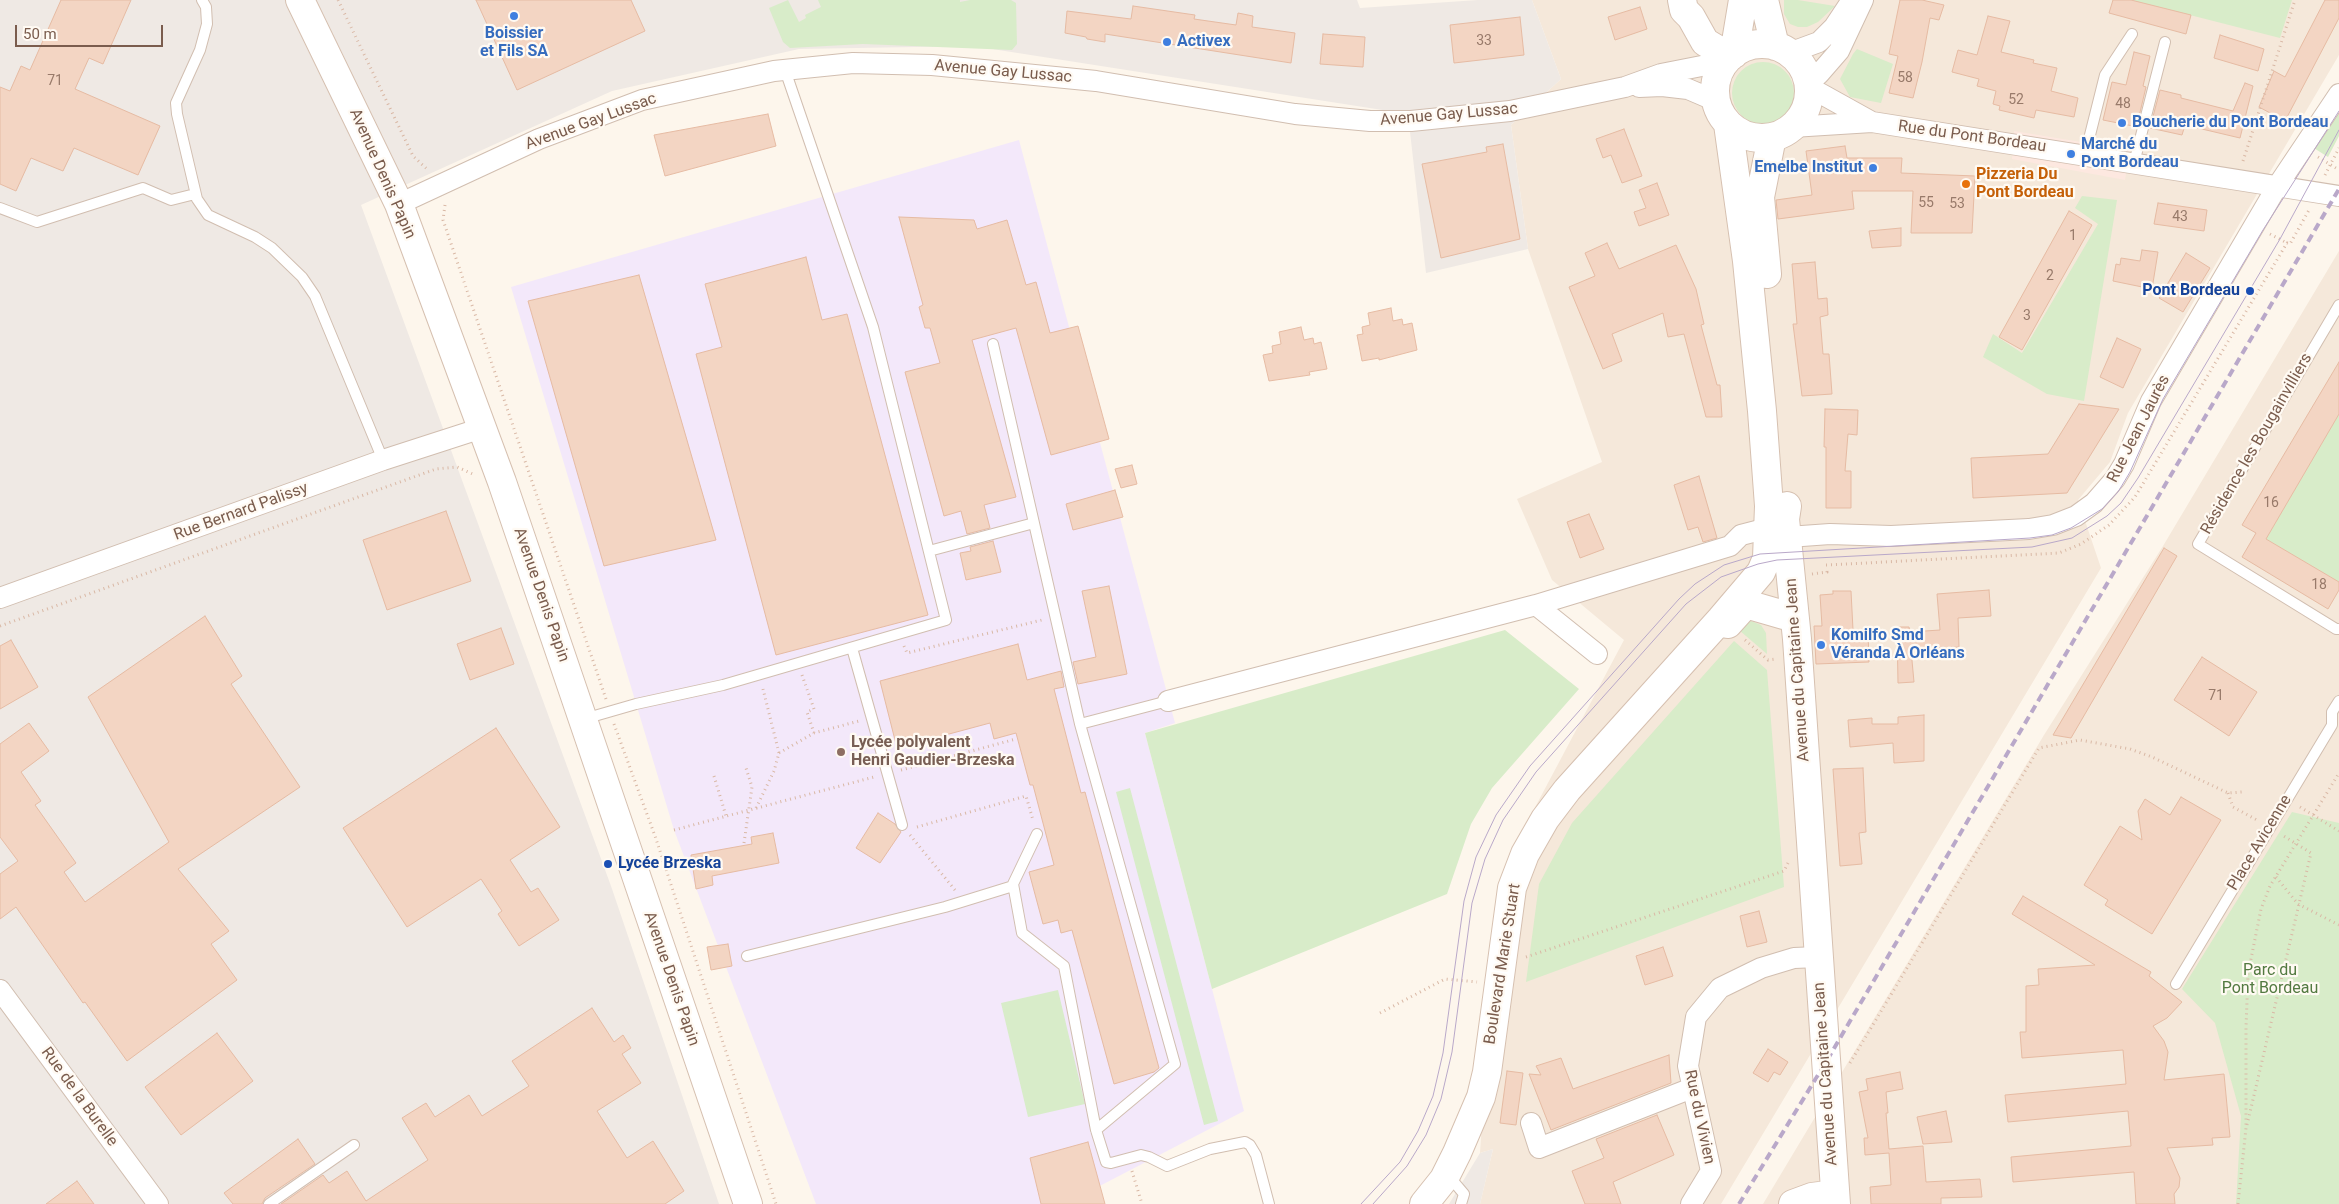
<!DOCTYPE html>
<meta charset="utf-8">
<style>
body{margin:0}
#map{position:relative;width:2339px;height:1204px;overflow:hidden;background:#fdf6ec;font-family:Roboto,sans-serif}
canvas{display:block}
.scale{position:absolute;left:15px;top:25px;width:148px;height:22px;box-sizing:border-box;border:2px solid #7a5c4d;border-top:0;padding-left:6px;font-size:15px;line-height:18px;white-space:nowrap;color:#7a5c4d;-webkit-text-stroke:4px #fffaf3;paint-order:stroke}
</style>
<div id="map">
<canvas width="2339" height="1204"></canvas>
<div class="scale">50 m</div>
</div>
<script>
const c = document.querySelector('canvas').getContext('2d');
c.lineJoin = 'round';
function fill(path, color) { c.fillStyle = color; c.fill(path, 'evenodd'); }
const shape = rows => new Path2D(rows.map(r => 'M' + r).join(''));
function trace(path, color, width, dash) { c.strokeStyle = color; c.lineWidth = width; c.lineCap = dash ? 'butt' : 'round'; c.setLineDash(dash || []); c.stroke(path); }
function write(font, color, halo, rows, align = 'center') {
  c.font = font + ' Roboto,sans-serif'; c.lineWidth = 4.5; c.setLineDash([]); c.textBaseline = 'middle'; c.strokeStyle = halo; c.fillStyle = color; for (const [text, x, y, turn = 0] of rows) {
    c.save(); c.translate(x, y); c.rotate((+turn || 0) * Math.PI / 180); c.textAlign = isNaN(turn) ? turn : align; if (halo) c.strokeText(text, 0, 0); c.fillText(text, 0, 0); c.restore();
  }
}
fill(shape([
 [1532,0,2339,0,2339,55,2128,413,2110,462,2078,500,2101,568,1721,1204,1480,1204,1493,1149,1480,1153,1497,897,1515,845,1624,640,1552,580,1517,499,1602,462,1528,249,1511,125,1561,79],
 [2339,251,2339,1204,1763,1204,2044,735,2163,546]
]), '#f5e8da');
fill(shape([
 [2014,131,2130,150,2125,180,2012,159]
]), '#fde8e0');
fill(shape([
 [0,0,1357,0,1360,8,1478,0,1532,0,1561,79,1511,125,1528,249,1426,273,1408,114,973,46,799,49,612,91,361,205,611,886,719,1204,0,1204],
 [1493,1149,1480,1204,1449,1204,1480,1153]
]), '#efe9e4');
fill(shape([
 [1019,140,1175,723,1145,733,1244,1111,1065,1204,816,1204,674,830,511,287]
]), '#f3e8fa');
fill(shape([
 [788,0,799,22,806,18,805,15,821,7,818,0,960,0,960,2,970,0,1011,0,1016,3,1017,44,1012,50,863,44,790,48,783,42,769,8],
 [1784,0,1798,0,1835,6,1818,22,1807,27,1798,27,1790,24,1784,14],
 [2131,0,2292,0,2280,38],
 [1857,49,1893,64,1881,103,1850,97,1840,79,1853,54],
 '1732 93a31 31 0 1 1 62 0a31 31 0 1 1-62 0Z',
 [2339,96,2339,136,2328,157,2309,145],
 [2082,196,2117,200,2084,401,2047,394,1983,357,1993,334,2022,353,2098,224,2075,208],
 [2339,414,2339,582,2266,539],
 [1751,621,1761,625,1766,633,1767,654,1739,630,1744,625],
 [1505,630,1579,689,1492,788,1471,824,1447,894,1212,989,1145,733],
 [1734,641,1767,670,1784,887,1526,982,1539,884,1572,823],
 [1130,788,1218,1121,1204,1125,1116,792],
 [2292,812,2339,823,2339,1204,2236,1204,2241,1116,2215,1023,2182,989],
 [1058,990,1085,1104,1028,1117,1001,1003]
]), '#d8ecc9');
const building = shape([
 [61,0,131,0,103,64,89,58,75,89,160,126,138,175,74,148,63,171,31,158,16,191,0,184,0,87,10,91,21,66,30,70,61,0],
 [476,0,631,0,645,31,517,90,476,0],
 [1900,0,1922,0,1944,5,1939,20,1930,18,1922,62,1913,98,1889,93,1898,56,1889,54,1900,0],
 [2113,0,2131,0,2191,15,2186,34,2109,13,2113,0],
 [2325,0,2339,0,2339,18,2285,121,2259,107,2274,71,2285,77,2325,0],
 [1133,6,1195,15,1194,19,1236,25,1238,13,1253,16,1252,27,1295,33,1291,63,1105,34,1105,42,1087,39,1086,37,1065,33,1067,11,1131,19,1133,6],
 [1640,7,1647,29,1615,40,1608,17,1640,7],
 [1988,16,2010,21,2001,52,2034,60,2033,63,2057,68,2051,91,2078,98,2074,117,2036,110,2034,118,1999,110,2000,106,1993,104,1996,91,1977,86,1979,79,1952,72,1958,50,1977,55,1988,16],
 [1520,17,1524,55,1454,63,1450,25,1520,17],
 [1323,34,1365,37,1363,67,1320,64,1323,34],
 [2220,35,2264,49,2258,71,2214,58,2220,35],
 [2134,52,2150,56,2143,86,2146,87,2137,125,2134,124,2133,126,2103,120,2112,82,2126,85,2134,52],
 [2245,83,2253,86,2240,138,2185,125,2182,135,2150,128,2160,90,2181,95,2181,98,2233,111,2245,83],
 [768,114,776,146,665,176,654,135,768,114],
 [1624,129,1642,176,1622,183,1611,155,1603,158,1596,139,1624,129],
 [1503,144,1520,239,1441,258,1422,164,1487,152,1486,147,1503,144],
 [1845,146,1847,158,1902,158,1901,173,1975,176,1972,233,1911,233,1913,191,1852,191,1854,209,1778,219,1776,200,1812,195,1806,151,1845,146],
 [1657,183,1669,215,1639,226,1634,212,1646,208,1639,190,1657,183],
 [2158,203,2207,210,2204,231,2154,224,2158,203],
 [2069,211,2092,225,2022,350,1999,337,2069,211],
 [899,217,974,220,977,229,1007,220,1026,285,1036,282,1050,333,1078,326,1109,439,1051,455,1016,328,972,340,1016,497,984,505,990,528,967,534,961,511,944,516,905,372,940,363,930,328,925,328,919,307,923,305,899,217],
 [1901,228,1901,246,1872,248,1869,231,1901,228],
 [1607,243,1619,269,1676,245,1696,289,1704,324,1701,325,1717,385,1720,385,1722,417,1706,417,1684,334,1668,337,1663,313,1612,334,1622,361,1603,369,1569,287,1595,276,1585,253,1607,243],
 [2142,250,2158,252,2152,289,2113,281,2116,264,2120,265,2121,258,2140,261,2142,250],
 [2186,253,2210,268,2183,312,2159,298,2186,253],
 [806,257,822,320,847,314,928,615,776,655,696,354,722,347,705,284,806,257],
 [1815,262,1818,299,1827,298,1828,315,1820,317,1823,354,1829,354,1832,394,1802,396,1793,324,1797,324,1792,264,1815,262],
 [639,275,716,540,604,566,528,301,639,275],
 [1391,308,1393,321,1402,319,1403,325,1412,323,1417,350,1379,360,1379,358,1362,361,1357,335,1363,334,1362,327,1370,325,1368,313,1391,308],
 [1301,327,1304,340,1313,338,1314,344,1321,342,1327,369,1309,372,1310,375,1269,381,1263,355,1273,353,1272,346,1281,344,1279,332,1301,327],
 [2117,338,2141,349,2123,388,2100,377,2117,338],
 [2339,362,2339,414,2266,539,2339,582,2339,590,2328,609,2242,557,2256,533,2242,525,2339,362],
 [2079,404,2119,409,2067,493,1973,498,1971,458,2048,454,2079,404],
 [1825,409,1858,410,1857,435,1848,434,1845,471,1851,471,1851,508,1826,508,1826,447,1824,447,1825,409],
 [1132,465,1137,484,1121,488,1115,469,1132,465],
 [1699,476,1717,538,1703,542,1698,527,1688,530,1674,485,1699,476],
 [1115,490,1123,517,1073,530,1066,504,1115,490],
 [446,511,471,581,387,610,363,540,446,511],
 [1589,514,1604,549,1580,558,1567,522,1589,514],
 [993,541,1001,572,966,580,960,553,971,551,970,547,993,541],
 [2164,548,2177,556,2071,738,2053,735,2164,548],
 [1109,586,1127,674,1078,684,1073,662,1096,657,1082,591,1109,586],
 [1989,590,1991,616,1958,618,1959,647,1911,650,1914,682,1898,683,1897,627,1909,627,1910,632,1940,630,1937,594,1989,590],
 [1833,591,1851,591,1853,630,1868,629,1869,662,1816,664,1814,626,1822,626,1820,595,1833,594,1833,591],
 [205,616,242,676,231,684,300,787,178,869,229,931,211,944,237,980,127,1061,85,1002,83,1003,16,907,0,919,0,874,18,861,0,837,0,744,29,723,49,751,21,772,41,801,35,805,76,863,64,872,85,902,169,842,88,697,205,616],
 [501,628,514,664,470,680,457,644,501,628],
 [11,640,38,687,0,709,0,646,11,640],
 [1018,644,1027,680,1061,671,1064,687,1054,689,1081,793,1085,792,1159,1068,1154,1072,1114,1084,1072,930,1061,933,1058,920,1043,924,1029,872,1054,865,1033,785,1030,785,1016,733,994,739,990,723,897,748,880,681,1018,644],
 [2202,657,2257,692,2229,736,2174,700,2202,657],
 [1924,715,1924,761,1894,763,1893,743,1850,747,1848,720,1872,718,1872,724,1898,724,1898,717,1924,715],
 [496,728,560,827,510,860,531,892,538,888,559,920,519,946,498,914,502,911,481,879,407,927,343,828,496,728],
 [1863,768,1866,832,1859,833,1862,864,1840,866,1833,769,1863,768],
 [2181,797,2221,820,2152,934,2105,905,2108,900,2084,885,2120,826,2142,840,2138,811,2145,799,2170,815,2181,797],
 [878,813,895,824,901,832,880,863,856,848,878,813],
 [773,833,779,863,712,876,713,885,696,889,691,855,752,844,751,837,773,833],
 [2023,896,2151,972,2149,976,2182,1002,2167,1018,2153,1026,2164,1041,2168,1052,2164,1080,2224,1074,2230,1137,2212,1138,2213,1145,2167,1148,2180,1178,2179,1187,2174,1194,2175,1204,2136,1204,2134,1172,2013,1182,2011,1157,2131,1146,2128,1111,2008,1122,2005,1095,2126,1084,2123,1050,2022,1058,2020,1032,2026,1032,2026,986,2039,985,2038,969,2095,965,2012,914,2023,896],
 [1759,911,1767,942,1747,947,1740,916,1759,911],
 [728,944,732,966,711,970,707,947,728,944],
 [1663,947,1673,976,1645,985,1636,956,1663,947],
 [592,1008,614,1042,623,1035,631,1048,622,1054,641,1083,597,1111,627,1158,653,1141,684,1191,665,1204,281,1204,323,1175,329,1183,347,1171,366,1201,428,1160,402,1118,426,1103,435,1117,469,1095,482,1116,529,1086,512,1061,592,1008],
 [217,1033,253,1081,181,1135,145,1087,217,1033],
 [1768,1049,1788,1062,1780,1075,1774,1072,1768,1082,1753,1073,1768,1049],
 [1669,1055,1671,1083,1551,1130,1529,1074,1541,1075,1536,1066,1561,1058,1573,1089,1669,1055],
 [1507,1071,1523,1073,1516,1125,1500,1123,1507,1071],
 [1900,1072,1903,1089,1886,1092,1888,1113,1886,1113,1889,1149,1923,1146,1926,1182,1980,1179,1982,1197,1941,1198,1941,1204,1871,1204,1870,1187,1891,1185,1889,1153,1865,1155,1864,1138,1868,1138,1859,1092,1868,1090,1866,1079,1900,1072],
 [1946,1111,1952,1142,1923,1144,1917,1117,1946,1111],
 [1657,1115,1674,1155,1613,1182,1621,1204,1585,1204,1572,1171,1604,1158,1596,1139,1657,1115],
 [298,1139,315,1164,265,1198,262,1204,233,1204,224,1193,298,1139],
 [1088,1142,1105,1204,1041,1204,1030,1158,1088,1142],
 [77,1181,94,1204,46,1204,77,1181]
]);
fill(building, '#f3d5c3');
trace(building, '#e6bba3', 1);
const lane = shape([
 [202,0,206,7,207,24,200,50,176,103,177,114,197,199,208,215,255,237,272,248,302,277,315,296,383,460],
 [2085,155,2105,75,2132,34],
 [2134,163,2165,42],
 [0,208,37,222,143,188,171,200,195,194],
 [2339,305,2198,544,2336,629,2339,629],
 [993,344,1080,724,1175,1064,1096,1130],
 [929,551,1034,523],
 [852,648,902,825],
 [584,719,636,704,723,685,946,620,873,327,785,70],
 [1080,724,1168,701],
 [1037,834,1013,884,1022,933,1064,966,1096,1130,1106,1162,1111,1163,1141,1155,1149,1157,1167,1166,1210,1149,1245,1142,1250,1145,1256,1155,1269,1204],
 [747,956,945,907,1013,886],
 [2176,984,2332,725,2332,712,2339,701],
 [1453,1181,1464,1194,1461,1204],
 [269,1204,354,1145]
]);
const street = shape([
 [1789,53,1819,42,1834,27,1852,0],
 [1808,83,1819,74,1839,51,1863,0],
 [1639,87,1662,86,1688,89,1716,101],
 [1809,87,1872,122],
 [1792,127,1872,122,2339,196],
 [399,204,539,139,642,100,774,71,853,63,932,65,1096,81,1295,114,1370,121,1411,121,1510,111,1625,87,1661,74,1727,61],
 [1774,538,1830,534,1891,536,2029,529,2053,525,2076,516,2094,503,2115,479,2124,464,2151,401,2278,185,2339,94],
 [0,598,383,460,482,428],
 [1536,605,1730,546,1741,535,1768,528],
 [1168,701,1536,605,1597,654],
 [0,990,158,1204],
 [1531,1123,1539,1148,1692,1088],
 [1691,1204,1711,1171,1688,1066,1696,1017,1720,988,1761,968,1794,958,1818,957]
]);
const secondary = shape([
 [300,0,399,204,502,482,748,1204],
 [1682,0,1684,10,1691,17,1705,42,1730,57],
 [1764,0,1775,46],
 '1715 91a47 47 0 1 1 94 0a47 47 0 1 1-94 0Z',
 [1734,54,1743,0],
 [1767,274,1760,197,1772,137],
 [1787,506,1785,519,1797,639,1836,1204],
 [1728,624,1746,604,1784,615],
 [1424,1204,1444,1179,1457,1153,1481,1097,1487,1072,1512,888,1525,854,1545,819,1567,790,1721,619,1761,572,1767,558,1769,506,1762,411,1747,261,1728,124],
 [1793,1204,1812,1197,1835,1194]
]);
trace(lane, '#d1beb0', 12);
trace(street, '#d1beb0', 22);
trace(secondary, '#d6c0b0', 30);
trace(shape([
 [338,0,413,156,428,170],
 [2318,157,2339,170],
 [2243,161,2295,0],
 [2325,175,2339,148],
 [445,205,443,220,606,699],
 [2270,234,2287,243],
 [1826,565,2059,553,2081,544,2109,525,2135,497,2287,243,2290,244,2309,210],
 [1812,574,1827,572,1826,568],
 [0,626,436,469,457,467,475,475],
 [1745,640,1768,660,1776,659],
 [904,646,907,653,1042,620],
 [802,675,814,709,807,712,814,733],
 [614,724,655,836,776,1204],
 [779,753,814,733,859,721],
 [901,770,1016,739],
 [714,776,726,816],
 [2228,793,2233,807,2257,820],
 [2300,807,2339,831],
 [756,808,774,771,779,753,763,689],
 [917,827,1026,796,1033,820],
 [674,830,874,777],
 [910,835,955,890],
 [744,843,752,787,746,768],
 [2276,877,2298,904,2339,925],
 [1526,957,1784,871,1788,863],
 [1380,1013,1445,979,1477,982],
 [1850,1063,2039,748,2080,740,2130,749,2152,757,2228,793,2242,792],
 [2247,1125,2311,853,2282,835],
 [1132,1171,1142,1204],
 [2238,1204,2246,1128,2246,1028,2248,974,2261,909,2270,886,2339,773]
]), '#d9b8a5', 3, [1, 4]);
trace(lane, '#fff', 10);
trace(street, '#fff', 20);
trace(secondary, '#fff', 28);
trace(shape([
 [1361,1204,1400,1162,1418,1131,1433,1096,1443,1053,1464,901,1476,857,1496,815,1530,766,1679,599,1695,584,1724,565,1760,554,2030,538,2052,535,2071,528,2102,509,2118,492,2130,472,2163,399,2263,230,2339,111],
 [1373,1204,1407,1166,1426,1135,1441,1099,1452,1052,1472,903,1485,859,1503,820,1536,772,1686,604,1721,577,1758,564,1777,560,2032,547,2072,538,2107,516,2121,503,2138,478,2280,239,2339,130]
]), '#b9a8c9', 1);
trace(shape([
 [1739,1204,1826,1062,2339,189]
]), '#b9a8c9', 4, [8, 5]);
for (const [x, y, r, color] of [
 [514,16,5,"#3f7fe0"],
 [1167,42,5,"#3f7fe0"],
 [2122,123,5,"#3f7fe0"],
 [2071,154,5,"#3f7fe0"],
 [1873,168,5,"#3f7fe0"],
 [1966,184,5,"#e8710a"],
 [2250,291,5,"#1a4fb4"],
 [1821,645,5,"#3f7fe0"],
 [841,752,5,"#8d6e63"],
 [608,864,5,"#1a4fb4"]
]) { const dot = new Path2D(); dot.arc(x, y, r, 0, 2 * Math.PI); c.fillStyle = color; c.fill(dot); trace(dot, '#fffaf3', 2); }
write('14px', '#987a6a', null, [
 ["33",1484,41],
 ["58",1905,78],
 ["71",55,81],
 ["52",2016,100],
 ["48",2123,104],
 ["55",1926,203],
 ["53",1957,204],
 ["43",2180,217],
 ["1",2073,236],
 ["2",2050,276],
 ["3",2027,316],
 ["16",2271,503],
 ["18",2319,585],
 ["71",2216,696]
]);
write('bold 16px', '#366cbe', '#fffaf3', [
 ["Boissier",514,34,"center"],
 ["et Fils SA",514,52,"center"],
 ["Activex",1177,42],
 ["Boucherie du Pont Bordeau",2132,123],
 ["Marché du",2081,145],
 ["Pont Bordeau",2081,163],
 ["Emelbe Institut",1863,168,"right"],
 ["Komilfo Smd",1831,636],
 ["Véranda À Orléans",1831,654]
], 'left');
write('16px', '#7a5c4d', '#fffaf3', [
 ["Avenue Gay Lussac",1003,72,5],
 ["Avenue Gay Lussac",1449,115,-5],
 ["Avenue Gay Lussac",591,122,-20],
 ["Rue du Pont Bordeau",1972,137,8],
 ["Avenue Denis Papin",382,174,66],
 ["Rue Jean Jaurès",2139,429,-63],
 ["Résidence les Bougainvilliers",2257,444,-60],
 ["Rue Bernard Palissy",241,512,-20],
 ["Avenue Denis Papin",541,595,71],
 ["Avenue du Capitaine Jean",1798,670,-94],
 ["Place Avicenne",2260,843,-59],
 ["Boulevard Marie Stuart",1503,964,-81],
 ["Avenue Denis Papin",671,979,71],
 ["Avenue du Capitaine Jean",1826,1074,-94],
 ["Rue de la Burelle",79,1097,54],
 ["Rue du Vivien",1699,1117,78]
]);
write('bold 16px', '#c56008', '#fffaf3', [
 ["Pizzeria Du",1976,175],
 ["Pont Bordeau",1976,193]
], 'left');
write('bold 16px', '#164399', '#fffaf3', [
 ["Pont Bordeau",2240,291],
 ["Lycée Brzeska",618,864,"left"]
], 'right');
write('bold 16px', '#785e54', '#fffaf3', [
 ["Lycée polyvalent",851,743],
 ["Henri Gaudier-Brzeska",851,761]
], 'left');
write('16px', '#537a41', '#fffaf3', [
 ["Parc du",2270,971],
 ["Pont Bordeau",2270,989]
]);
</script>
